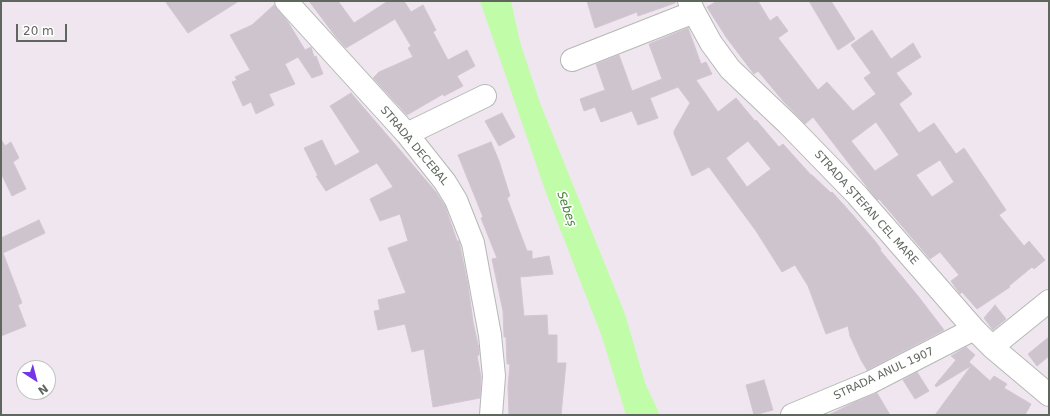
<!DOCTYPE html>
<meta charset="utf-8">
<style>
body{margin:0}
#map{position:relative;width:1050px;height:416px;overflow:hidden;background:#efe6ef;font-family:"DejaVu Sans",sans-serif}
canvas{display:block}
.frame{position:absolute;inset:0;border:2px solid #5f665e;pointer-events:none}
.north{position:absolute;left:16px;top:360px;width:40px;height:40px;box-sizing:border-box;background:#fff;border:1px solid #bfc2bf;border-radius:50%;rotate:144deg;font-size:11px;font-weight:700;line-height:16px;text-align:center;color:#5f665e}
.north::after{content:'';display:block;margin:auto;width:14px;height:18px;background:#7435e6;clip-path:polygon(50% 0,100% 100%,50% 72%,0 100%)}
.scale{position:absolute;left:16px;top:24px;width:51px;height:18px;box-sizing:border-box;border:2px solid #5f665e;border-top:0;padding-left:5px;font-size:12px;line-height:14px;white-space:nowrap;color:#5f665e;-webkit-text-stroke:3px #fff;paint-order:stroke}
</style>
<div id="map">
<canvas width="1050" height="416"></canvas>
<div class="frame"></div>
<div class="north">N</div>
<div class="scale">20 m</div>
</div>
<script>
const c = document.querySelector('canvas').getContext('2d');
c.lineJoin = 'round';
function fill(path, color) { c.fillStyle = color; c.fill(path, 'evenodd'); }
const shape = rows => new Path2D(rows.map(r => 'M' + r).join(''));
function trace(path, color, width, dash) { c.strokeStyle = color; c.lineWidth = width; c.lineCap = dash ? 'butt' : 'round'; c.setLineDash(dash || []); c.stroke(path); }
function write(font, color, halo, rows, align = 'center') {
  c.font = font + ' "DejaVu Sans",sans-serif'; c.lineWidth = 3.5; c.setLineDash([]); c.textBaseline = 'middle'; c.strokeStyle = halo; c.fillStyle = color; for (const [text, x, y, turn = 0] of rows) {
    c.save(); c.translate(x, y); c.rotate((+turn || 0) * Math.PI / 180); c.textAlign = isNaN(turn) ? turn : align; if (halo) c.strokeText(text, 0, 0); c.fillText(text, 0, 0); c.restore();
  }
}
fill(shape([
 [480,1,511,1,520,42,540,103,625,314,645,383,660,415,626,415,602,337,546,193]
]), '#c1fda8');
const building = shape([
 [165,1,239,1,188,33,165,1],
 [309,1,338,1,354,23,388,1,404,1,411,12,423,5,436,30,433,32,448,60,467,50,475,66,457,76,463,86,444,96,443,94,407,115,373,78,379,72,413,57,408,48,411,46,395,19,346,48,336,37,309,1],
 [587,1,675,1,675,3,638,16,637,12,595,28,587,1],
 [717,1,758,1,770,21,777,16,788,31,778,38,818,90,827,82,853,111,876,94,864,78,871,73,851,45,872,30,891,59,913,43,921,57,896,73,912,94,899,104,919,133,934,123,956,154,964,148,1006,210,999,215,1024,246,1029,241,1045,260,1034,269,1032,267,1009,286,1010,287,977,309,962,292,960,294,951,281,959,275,940,252,930,259,879,199,878,200,874,196,813,117,805,124,784,102,758,71,754,74,726,37,707,7,717,1],
 [876,122,899,155,875,171,851,141,876,122],
 [940,160,954,182,932,197,916,175,940,160],
 [809,1,831,1,855,39,838,50,809,1],
 [274,5,288,22,305,50,311,47,314,57,316,56,323,74,312,78,298,57,285,64,295,84,269,94,274,105,256,114,251,102,243,106,232,82,237,80,235,77,250,70,230,35,252,25,274,5],
 [688,28,701,64,706,62,712,74,696,80,718,112,736,98,755,121,756,120,779,147,783,144,811,175,812,175,831,193,832,192,852,214,875,241,881,249,880,250,918,296,944,330,867,370,861,360,850,336,848,326,826,334,808,286,795,265,782,272,756,231,709,167,692,176,674,134,674,131,690,103,678,87,650,98,658,118,638,125,632,111,601,122,595,107,584,111,580,99,605,90,596,64,619,55,632,91,662,79,649,44,688,28],
 [748,141,771,169,747,187,726,158,748,141],
 [351,93,436,192,445,206,457,241,459,241,468,285,473,322,479,349,479,355,477,356,481,377,480,398,433,407,424,349,412,352,405,324,378,330,374,311,380,310,378,300,406,293,388,248,408,241,400,214,380,221,370,199,393,187,377,163,326,191,316,176,318,176,304,148,322,140,335,166,360,152,330,106,351,93],
 [502,113,515,137,499,146,485,121,502,113],
 [1,139,5,146,11,142,19,158,13,162,26,189,12,196,1,173,1,139],
 [491,142,499,161,510,196,507,198,527,251,532,251,532,259,549,256,553,274,520,277,524,316,547,315,548,335,557,335,557,363,566,363,561,415,509,415,508,387,510,364,507,364,506,337,504,337,503,311,492,259,497,258,481,218,483,217,458,155,491,142],
 [39,220,45,233,3,253,22,303,18,305,26,326,1,336,1,238,39,220],
 [995,305,1006,319,993,330,984,318,995,305],
 [1049,337,1049,356,1037,366,1028,354,1049,337],
 [966,347,975,355,969,362,990,381,994,376,1007,384,1004,388,1031,404,1025,415,935,415,971,366,936,387,935,385,956,360,951,356,966,347],
 [917,372,929,391,915,399,903,380,917,372],
 [764,380,773,410,754,415,746,385,764,380],
 [877,393,890,415,829,415,857,401,877,393]
]);
fill(building, '#cdc4cd');
trace(building, '#d4c4d4', 1);
const minor = shape([
 [286,1,407,134,445,182,456,200,473,243,490,335,494,376,491,415],
 [689,1,694,12,711,43,730,69,788,124,857,195,974,329,992,347,1049,395],
 [572,60,694,12],
 [407,134,485,96],
 [992,347,1049,301],
 [792,415,871,382,974,329]
]);
trace(minor, '#b4bab3', 24);
trace(minor, '#fff', 22);
write('11px', '#5f665e', '#fff', [
 ["STRADA DECEBAL",414,146,50],
 ["STRADA ȘTEFAN CEL MARE",866,208,48],
 ["STRADA ANUL 1907",884,374,-25]
]);
write('italic 12px', '#468436', '#fff', [
 ["Sebeș",566,209,71]
]);
</script>
